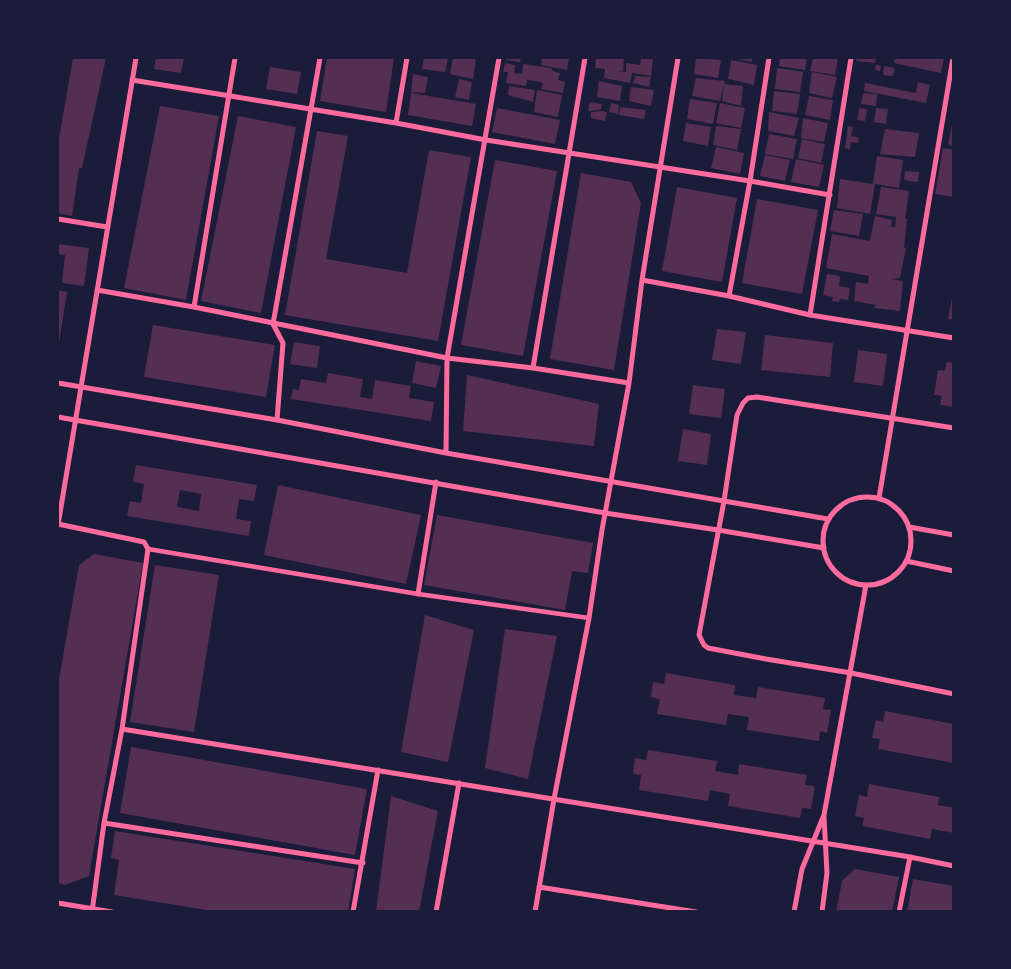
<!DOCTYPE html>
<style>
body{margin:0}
#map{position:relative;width:1011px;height:969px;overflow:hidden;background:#1b1b3a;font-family:Arial,sans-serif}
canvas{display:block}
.frame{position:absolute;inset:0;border:59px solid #1b1b3a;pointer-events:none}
</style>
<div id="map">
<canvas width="1011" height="969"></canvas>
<div class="frame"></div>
</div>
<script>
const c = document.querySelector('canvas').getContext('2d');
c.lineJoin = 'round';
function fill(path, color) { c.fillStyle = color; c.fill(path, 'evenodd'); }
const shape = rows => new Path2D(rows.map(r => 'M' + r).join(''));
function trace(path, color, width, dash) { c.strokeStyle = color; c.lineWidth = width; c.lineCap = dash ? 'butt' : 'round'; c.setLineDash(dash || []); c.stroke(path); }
fill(shape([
 [73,58,106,58,82,168,79,168,72,216,58,213,58,144],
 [156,58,184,58,181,73,154,69],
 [327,58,394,58,386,112,320,101],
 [424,58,448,58,445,72,422,69],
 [453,58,476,58,473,79,450,74],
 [506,58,521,58,520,62,506,60],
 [542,58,569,58,567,70,541,65],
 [596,58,624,58,623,71,617,71,626,72,626,63,640,65,641,58,653,58,651,76,632,73,630,83,604,78,605,69,595,68],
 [696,58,721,60,718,78,694,74],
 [733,58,752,58,752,62],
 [780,58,807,58,805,70,779,66],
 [813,58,838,58,835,75,810,71],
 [857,58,876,58,875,63,856,61],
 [895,58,944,58,941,73,894,63],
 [731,60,757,65,754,85,728,79],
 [505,63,515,65,514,73,522,74,523,64,551,68,553,71,560,73,558,80,565,82,563,93,541,89,543,83,535,81,527,80,526,86,506,83,508,72,503,72],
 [876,65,881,66,880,71,875,70],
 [884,66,895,68,893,76,883,75],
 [270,67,301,72,297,94,266,89],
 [777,68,803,72,800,92,775,89],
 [812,72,837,77,832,98,809,93],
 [413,74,428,77,425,93,411,92],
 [635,76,651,77,649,87,633,83],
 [696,78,725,81,724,84,743,86,741,106,722,101,724,84,720,101,692,96],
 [459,79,472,82,469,100,455,97],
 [599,81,622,86,620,101,597,97],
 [918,82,930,85,926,103,864,91,865,83,916,93],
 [509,86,535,90,533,102,508,95],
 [631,87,654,90,651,106,629,101],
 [537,90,562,95,558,117,534,112],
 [774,91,800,94,797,114,772,111],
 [411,93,476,104,472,126,408,115],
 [863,93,877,94,876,106,861,104],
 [809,96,833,100,830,120,805,115],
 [690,99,717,103,713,124,687,119],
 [590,102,602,104,601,110,588,111],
 [611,103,619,105,618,114,609,112],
 [720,103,745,108,741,128,716,123],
 [160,106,219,116,186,300,124,288],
 [620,107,646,110,644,119,619,115],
 [497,108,560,120,555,144,492,132],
 [859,108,867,109,865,121,857,120],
 [876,108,888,109,886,124,874,122],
 [602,111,607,112,605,121,591,118,591,112],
 [769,112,799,118,794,136,768,131],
 [238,116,296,127,261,313,201,301],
 [803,118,828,123,824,142,801,138],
 [953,118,954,118,954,146,948,145],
 [686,123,711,127,708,146,683,141],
 [716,126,741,129,737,150,713,145],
 [848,126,853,127,851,136,859,138,858,143,851,142,850,149,845,148],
 [885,129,919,133,915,157,880,154],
 [317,131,348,136,326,259,407,273,429,150,471,157,438,341,285,315],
 [769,134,797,139,793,159,765,154],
 [802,139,825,144,821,163,798,158],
 [716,147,744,153,740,174,711,168],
 [943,148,954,150,954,197,935,194],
 [765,155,790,160,785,181,760,176],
 [877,156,903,160,899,188,875,184,870,214,837,208,840,179,873,184],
 [796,159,824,165,819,187,791,182],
 [495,160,557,171,523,356,461,345],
 [905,171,919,172,918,182,904,180],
 [581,173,631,182,641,203,614,370,550,359],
 [677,187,737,198,722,282,662,271],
 [881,187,909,191,905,219,907,219,904,248,906,247,900,278,891,279,903,281,900,311,874,308,876,305,854,301,856,282,868,284,869,276,826,268,832,234,870,241,875,216,892,220,891,227,895,227,896,217,876,214],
 [757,199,818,210,802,294,742,283],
 [834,210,863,214,859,236,830,231],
 [58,244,89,248,84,286,62,283,65,255,58,254],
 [827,274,840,276,839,286,850,288,848,300,840,299,839,302,832,301,833,297,823,295],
 [58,290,67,292,59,343,58,343],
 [953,293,954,293,954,320,948,319],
 [153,325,275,345,266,397,144,377],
 [717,329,746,332,741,364,712,360],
 [765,335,833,343,830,377,761,370],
 [294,342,320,346,317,368,290,364],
 [858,350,887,354,883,386,854,382],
 [416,361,441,366,436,388,412,383],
 [947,362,954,363,954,407,940,405,942,396,934,395,938,370,945,371],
 [328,373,363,379,360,397,372,399,375,380,411,386,409,398,434,402,431,421,291,399,293,389,299,390,301,379,326,383],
 [467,375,599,404,594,446,463,431],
 [693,385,725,389,721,418,689,414],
 [683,429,711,434,707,465,678,461],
 [136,465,257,485,254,501,239,499,236,519,251,521,249,536,127,516,130,501,141,503,144,484,133,482],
 [180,490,201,494,199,511,177,507],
 [278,485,421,515,406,584,264,555],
 [437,515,593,543,588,573,572,571,565,610,424,585],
 [94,554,143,563,89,876,65,885,58,883,58,685,79,565],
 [155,565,219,575,194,732,130,722],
 [425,615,474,630,448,762,401,752],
 [505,629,557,636,528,779,485,768],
 [666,673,735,685,734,695,756,698,758,687,825,698,823,709,831,710,827,733,820,731,819,741,747,730,749,717,728,714,726,725,657,714,660,699,651,697,653,682,664,684],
 [885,711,954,724,952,733,954,763,878,749,880,739,872,738,876,720,883,722],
 [131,747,367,789,355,855,120,813],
 [648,750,717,761,715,771,738,775,739,764,807,775,805,785,815,786,811,809,802,808,800,818,728,806,730,794,710,790,708,801,639,790,641,775,633,774,635,758,646,760],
 [869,784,939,797,938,805,954,808,954,833,932,829,930,839,862,826,864,818,855,816,859,795,867,797],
 [391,796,438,811,419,912,376,912],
 [115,831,355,869,348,912,219,912,114,895,119,860,111,858],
 [855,869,899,877,892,912,836,912,842,881],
 [913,879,954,886,954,912,907,912]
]), '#542f53');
trace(shape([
 [148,549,418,594,589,618]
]), '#ff6b9d', 4.5);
trace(shape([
 [132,80,396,123,486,140,750,181,830,195],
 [396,123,407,58],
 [58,219,107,227],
 [642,280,729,296,810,315,954,338],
 [97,290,194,307,447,358,533,368,629,383],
 [729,296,750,181,769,58],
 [194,307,235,58],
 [810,315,851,58],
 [533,368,585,58],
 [58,383,277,420,446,453,828,519],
 [58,417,605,513,718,530,824,548],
 [277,420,283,343,273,324,320,58],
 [954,428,757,397,748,398,743,403,737,415,724,501,699,635,704,645,708,648,766,659,851,673,954,694],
 [446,453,447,358,499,58],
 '823 541a44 44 0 1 1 88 0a44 44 0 1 1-88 0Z',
 [879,498,953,58],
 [58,524,144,542,148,549,122,729,104,823,92,912],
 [58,525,136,58],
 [909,527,954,535],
 [906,561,954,571],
 [418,594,436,482],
 [122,729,910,857,954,866],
 [104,823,363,863],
 [539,887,696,912],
 [58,903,112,912],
 [353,912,378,770],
 [436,912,459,783],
 [535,912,554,799,589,618,602,530,629,383,642,280,678,58],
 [794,912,802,869,824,815,866,585],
 [822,912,827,873,824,817],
 [899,912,910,857]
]), '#ff6b9d', 5);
</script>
